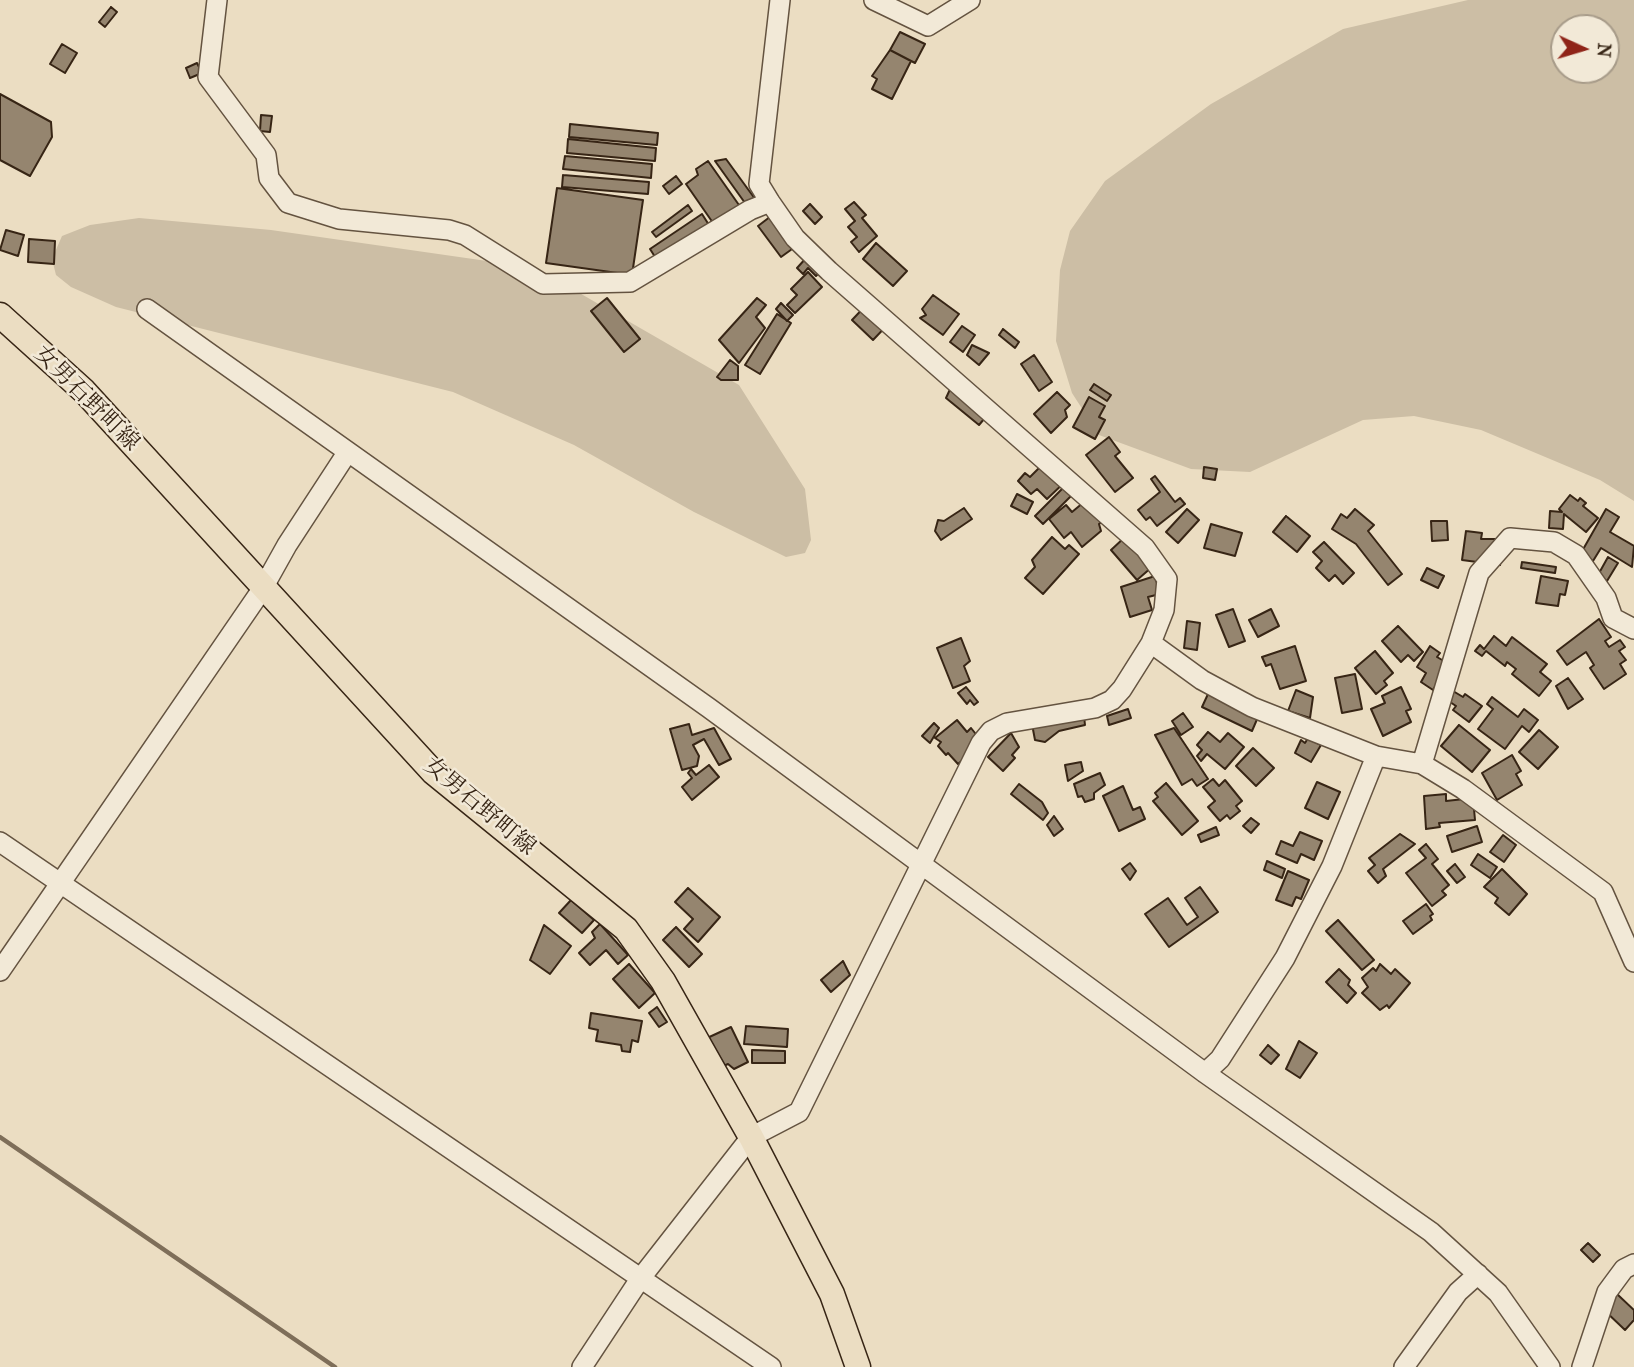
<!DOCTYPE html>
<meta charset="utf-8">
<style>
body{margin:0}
#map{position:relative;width:1634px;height:1367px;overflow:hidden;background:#ebddc2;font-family:"IM FELL French Canon",serif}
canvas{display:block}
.north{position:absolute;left:1550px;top:14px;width:70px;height:70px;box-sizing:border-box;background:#f2e9d7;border:2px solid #a79b89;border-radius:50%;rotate:94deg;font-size:19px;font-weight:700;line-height:28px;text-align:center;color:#372515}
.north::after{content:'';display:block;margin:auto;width:24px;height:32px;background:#8f2418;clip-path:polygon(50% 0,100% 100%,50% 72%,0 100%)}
</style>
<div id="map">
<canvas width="1634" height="1367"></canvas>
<div class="north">N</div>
</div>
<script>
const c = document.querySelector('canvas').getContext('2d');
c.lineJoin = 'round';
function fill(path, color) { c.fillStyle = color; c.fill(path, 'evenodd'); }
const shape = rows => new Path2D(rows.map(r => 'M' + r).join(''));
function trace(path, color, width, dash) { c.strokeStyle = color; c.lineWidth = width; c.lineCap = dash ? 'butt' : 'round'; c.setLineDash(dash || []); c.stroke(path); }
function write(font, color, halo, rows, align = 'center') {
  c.font = font + ' "IM FELL French Canon","Noto Serif JP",serif'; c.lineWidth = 5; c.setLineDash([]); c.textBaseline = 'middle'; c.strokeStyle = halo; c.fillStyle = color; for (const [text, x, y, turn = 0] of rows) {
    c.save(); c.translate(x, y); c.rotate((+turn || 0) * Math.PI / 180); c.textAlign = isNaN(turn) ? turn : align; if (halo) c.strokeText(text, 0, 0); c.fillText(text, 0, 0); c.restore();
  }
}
fill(shape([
 [1468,0,1634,0,1634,501,1600,480,1481,430,1414,416,1363,420,1250,472,1191,469,1099,435,1072,393,1056,341,1060,270,1070,231,1105,181,1211,104,1343,29],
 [1564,28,1606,28,1606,70,1564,70],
 [139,218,271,230,494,262,576,291,739,385,805,489,811,540,805,553,786,557,694,512,574,445,453,392,116,307,71,287,56,275,52,259,62,236,90,225]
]), '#ccbea5');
trace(shape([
 [0,1137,335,1367]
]), '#7e6e59', 4.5);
const building = shape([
 [111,7,117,12,105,27,99,22,111,7],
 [900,32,925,44,915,63,890,50,900,32],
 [62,44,77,53,65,73,50,64,62,44],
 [890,50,911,61,892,99,872,89,877,79,872,76,890,50],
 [197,63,202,73,190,78,186,68,197,63],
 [0,94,51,122,52,137,30,176,0,160,0,94],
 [261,115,272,116,270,132,260,131,261,115],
 [570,124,658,133,657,145,569,137,570,124],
 [568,139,656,148,655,161,567,153,568,139],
 [565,156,652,164,651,178,563,169,565,156],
 [726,159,758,203,750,210,715,161,726,159],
 [708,161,746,215,720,233,686,184,698,175,696,169,708,161],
 [563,175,649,182,648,194,562,187,563,175],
 [676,176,682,184,669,194,663,186,676,176],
 [557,188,643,200,632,275,546,263,557,188],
 [854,202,866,215,862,218,877,236,859,252,851,242,857,237,848,227,855,221,845,209,854,202],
 [810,204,822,217,815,224,803,211,810,204],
 [688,205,692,211,656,237,652,232,688,205],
 [779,210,806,239,781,257,758,226,779,210],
 [702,214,716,236,664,271,650,249,702,214],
 [6,230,24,235,18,256,0,250,6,230],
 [29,239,55,241,54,264,28,262,29,239],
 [876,243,907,271,893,286,863,259,876,243],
 [807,257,822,270,816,276,808,268,803,274,797,268,807,257],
 [808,272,822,287,795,313,787,305,797,295,791,289,808,272],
 [933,295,959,314,943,335,920,318,926,315,922,309,933,295],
 [607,298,640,339,624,352,591,311,607,298],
 [757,298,766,305,756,317,765,328,739,363,719,340,757,298],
 [872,299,893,319,873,340,852,320,872,299],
 [781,303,793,315,787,321,776,309,781,303],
 [777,314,791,323,760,374,745,365,777,314],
 [962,326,975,335,963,352,950,342,962,326],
 [1003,329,1019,342,1015,348,999,335,1003,329],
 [972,345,989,353,979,365,967,355,972,345],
 [1034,355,1052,382,1039,391,1021,364,1034,355],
 [730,360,738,366,738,380,721,380,717,377,730,360],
 [1094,384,1111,395,1107,401,1090,390,1094,384],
 [952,385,995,406,979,425,946,398,952,385],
 [1057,392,1070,405,1065,410,1067,417,1051,433,1034,414,1057,392],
 [1089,397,1105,406,1099,417,1105,420,1095,439,1073,427,1089,397],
 [1109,437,1120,452,1115,456,1133,478,1115,492,1086,455,1109,437],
 [1052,455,1068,479,1047,499,1037,489,1031,494,1018,481,1025,473,1030,477,1052,455],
 [1204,467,1217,469,1215,480,1203,478,1204,467],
 [1155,476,1175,502,1180,498,1185,504,1157,526,1150,517,1146,520,1138,510,1160,492,1151,479,1155,476],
 [1073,478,1081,486,1043,524,1035,516,1073,478],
 [1017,494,1033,502,1027,514,1011,506,1017,494],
 [1570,495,1578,501,1580,498,1586,503,1583,506,1598,518,1586,532,1564,514,1563,529,1549,528,1550,511,1562,512,1559,509,1570,495],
 [1090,497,1106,518,1099,524,1101,531,1082,547,1071,532,1064,538,1049,519,1066,505,1072,512,1090,497],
 [964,508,972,519,941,540,935,531,938,520,944,521,964,508],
 [1187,509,1199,520,1178,543,1166,532,1187,509],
 [1355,509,1374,525,1368,531,1402,574,1388,585,1356,544,1332,529,1341,514,1347,518,1355,509],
 [1606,509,1619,517,1610,532,1634,546,1632,567,1601,548,1593,561,1581,553,1606,509],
 [1286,516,1310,536,1297,552,1273,532,1286,516],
 [1431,521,1447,521,1448,540,1432,541,1431,521],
 [1211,524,1242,533,1235,556,1204,548,1211,524],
 [1466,531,1482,533,1481,539,1504,539,1500,565,1462,560,1466,531],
 [1052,537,1065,549,1069,545,1079,554,1043,594,1025,578,1035,567,1032,560,1052,537],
 [1125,537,1152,567,1137,580,1111,550,1125,537],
 [1324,542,1354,573,1343,584,1335,575,1329,581,1316,568,1322,561,1313,552,1324,542],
 [1608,557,1618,563,1607,581,1598,575,1608,557],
 [1522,562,1556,567,1555,573,1521,568,1522,562],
 [1427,568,1444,576,1438,588,1421,580,1427,568],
 [1155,576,1160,594,1148,597,1152,610,1130,617,1121,587,1155,576],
 [1541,576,1568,581,1565,595,1560,594,1558,606,1536,603,1541,576],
 [1233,609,1245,641,1229,647,1216,615,1233,609],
 [1271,609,1279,626,1258,637,1249,620,1271,609],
 [1599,619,1611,637,1605,641,1609,647,1620,640,1625,647,1619,651,1626,660,1620,664,1626,674,1604,689,1590,668,1594,665,1586,652,1567,665,1557,651,1599,619],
 [1187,621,1200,623,1197,650,1184,648,1187,621],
 [1398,626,1423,652,1414,661,1408,655,1401,662,1382,641,1398,626],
 [1494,636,1506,646,1512,637,1547,664,1540,672,1551,681,1539,696,1512,674,1516,669,1507,662,1505,666,1486,651,1482,656,1475,651,1480,645,1484,649,1494,636],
 [961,638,970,661,964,666,970,681,953,688,937,648,961,638],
 [1295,646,1306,681,1280,689,1271,664,1266,666,1262,657,1295,646],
 [1430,646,1440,653,1437,657,1449,664,1433,690,1421,682,1426,673,1417,667,1430,646],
 [1375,651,1393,673,1384,681,1387,685,1376,694,1355,668,1375,651],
 [1355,674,1362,709,1342,713,1335,678,1355,674],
 [1568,678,1583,699,1568,709,1556,686,1568,678],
 [966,687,978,702,974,705,970,700,967,704,958,693,966,687],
 [1401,687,1411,709,1406,711,1411,722,1383,736,1371,709,1385,703,1382,696,1401,687],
 [1296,690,1313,697,1310,718,1288,711,1296,690],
 [1453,691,1463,697,1465,694,1482,706,1469,722,1453,710,1456,706,1447,700,1453,691],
 [1208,694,1258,717,1252,731,1202,707,1208,694],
 [1492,697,1518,717,1524,709,1538,720,1529,732,1522,726,1505,749,1478,729,1493,709,1487,704,1492,697],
 [1128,709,1131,718,1109,725,1107,716,1128,709],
 [1183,713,1193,727,1181,735,1172,721,1183,713],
 [1084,716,1085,725,1059,731,1045,742,1035,740,1031,719,1084,716],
 [957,720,967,732,971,728,983,743,958,764,948,753,946,755,938,746,941,742,935,738,957,720],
 [934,723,939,728,930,743,922,736,934,723],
 [689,724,692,735,714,728,731,759,719,765,704,739,693,745,699,756,697,766,682,770,670,729,689,724],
 [1459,725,1490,750,1472,772,1441,746,1459,725],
 [1174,728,1208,779,1197,786,1192,779,1182,785,1155,735,1174,728],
 [1539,730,1558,747,1538,769,1519,752,1539,730],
 [1208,732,1220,742,1228,733,1244,747,1225,769,1207,754,1201,761,1197,756,1202,750,1197,745,1208,732],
 [1011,733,1019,747,1012,755,1015,758,1003,771,988,757,1011,733],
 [1308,738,1321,745,1311,762,1295,753,1301,740,1305,743,1308,738],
 [1253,748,1274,768,1256,786,1236,766,1253,748],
 [1512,755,1521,771,1516,774,1522,785,1497,800,1482,773,1512,755],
 [1081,762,1083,771,1068,781,1065,765,1081,762],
 [709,765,719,777,692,800,682,787,692,778,688,773,691,769,696,775,709,765],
 [1100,773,1105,785,1094,793,1094,799,1085,802,1082,796,1078,797,1074,784,1100,773],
 [1213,779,1219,786,1225,780,1242,801,1236,806,1240,811,1230,819,1227,815,1220,821,1208,807,1215,801,1203,787,1213,779],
 [1317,782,1340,792,1328,819,1305,808,1317,782],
 [1166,783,1198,821,1182,835,1153,801,1158,797,1155,793,1166,783],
 [1019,784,1042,802,1048,813,1043,820,1011,794,1019,784],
 [1123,786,1133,810,1140,807,1145,819,1119,831,1103,796,1123,786],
 [1446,794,1446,801,1473,798,1475,820,1439,823,1440,827,1426,829,1424,796,1446,794],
 [1054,816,1063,829,1054,836,1047,825,1054,816],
 [1251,818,1259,824,1251,833,1243,826,1251,818],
 [1477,826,1482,842,1452,852,1447,836,1477,826],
 [1216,827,1219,835,1201,842,1198,835,1216,827],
 [1300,832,1322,841,1314,860,1301,854,1297,863,1276,854,1281,841,1293,846,1300,832],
 [1400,834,1415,844,1383,869,1386,876,1378,883,1368,871,1375,865,1369,858,1400,834],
 [1503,835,1516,845,1504,862,1490,852,1503,835],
 [1426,844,1438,859,1432,864,1449,885,1442,891,1446,895,1432,906,1406,873,1426,858,1419,850,1426,844],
 [1478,854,1497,867,1490,878,1471,865,1478,854],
 [1267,861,1285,869,1282,878,1264,870,1267,861],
 [1130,863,1136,871,1130,880,1122,869,1130,863],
 [1455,864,1465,877,1457,883,1447,871,1455,864],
 [1502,869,1527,894,1509,915,1495,903,1498,898,1484,887,1502,869],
 [1288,871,1309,880,1301,899,1296,897,1292,906,1276,900,1288,871],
 [1200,887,1218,912,1169,947,1145,914,1168,898,1187,925,1198,917,1185,898,1200,887],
 [688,888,720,917,698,942,684,929,693,919,675,902,688,888],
 [571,900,594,920,582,933,559,913,571,900],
 [1426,904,1433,914,1430,916,1432,920,1413,934,1403,921,1426,904],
 [1338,920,1374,960,1362,970,1326,931,1338,920],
 [600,924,628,955,618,964,606,950,590,965,579,953,595,938,592,932,600,924],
 [544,925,571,946,550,974,530,960,544,925],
 [676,927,702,954,689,967,663,940,676,927],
 [843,961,850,975,831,992,821,980,843,961],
 [629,964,655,993,639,1008,613,979,629,964],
 [1380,964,1391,974,1395,969,1410,983,1389,1008,1387,1005,1380,1010,1362,993,1368,987,1362,978,1373,968,1376,971,1380,964],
 [1339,969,1350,980,1348,985,1356,993,1347,1003,1326,982,1339,969],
 [657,1007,667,1022,659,1027,649,1013,657,1007],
 [591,1013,642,1021,638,1042,632,1040,630,1052,622,1051,621,1045,596,1041,598,1030,589,1028,591,1013],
 [746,1026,788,1029,787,1047,744,1044,746,1026],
 [731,1027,748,1062,734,1069,728,1064,719,1068,705,1039,731,1027],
 [1299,1041,1317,1053,1300,1078,1286,1069,1299,1041],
 [1268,1045,1279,1055,1271,1064,1260,1055,1268,1045],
 [752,1050,785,1051,785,1063,752,1063,752,1050],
 [1588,1243,1600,1255,1593,1262,1581,1250,1588,1243],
 [1617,1294,1634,1310,1634,1320,1625,1330,1603,1309,1617,1294]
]);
fill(building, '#95856f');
trace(building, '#372515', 2);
const minor = shape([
 [217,0,208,77,266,155,269,178,288,203,339,219,449,230,465,235,543,284,630,282,750,210,770,202],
 [874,0,928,26,970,0],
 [147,309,709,708,1205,1073,1431,1232,1498,1293,1550,1367],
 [1151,643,1202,680,1252,707,1376,756,1422,764,1463,789,1603,892,1634,962],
 [1422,764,1479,573,1510,538,1554,542,1576,555,1606,598,1613,618,1634,629],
 [0,842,771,1367],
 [0,971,263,588,287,545,347,453],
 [1205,1073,1220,1059,1285,958,1332,866,1376,756],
 [582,1367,640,1279,751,1137,799,1112,981,743,991,731,1007,723,1095,708,1112,700,1122,689,1151,643,1164,610,1167,579,1145,548,829,271,795,238,770,202,759,184,780,0],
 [1404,1367,1458,1292,1478,1274],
 [1582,1367,1607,1292,1624,1269,1634,1264]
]);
const major = shape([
 [0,315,84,391,433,772,626,929,663,981,751,1137,832,1294,858,1367]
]);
trace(minor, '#645340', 22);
trace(major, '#372515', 27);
trace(minor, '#f2e9d7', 19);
trace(major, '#ebddc2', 24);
write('23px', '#372515', '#f2e9d7', [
 ["女男石野町線",86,399,45],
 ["女男石野町線",479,807,40]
]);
</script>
